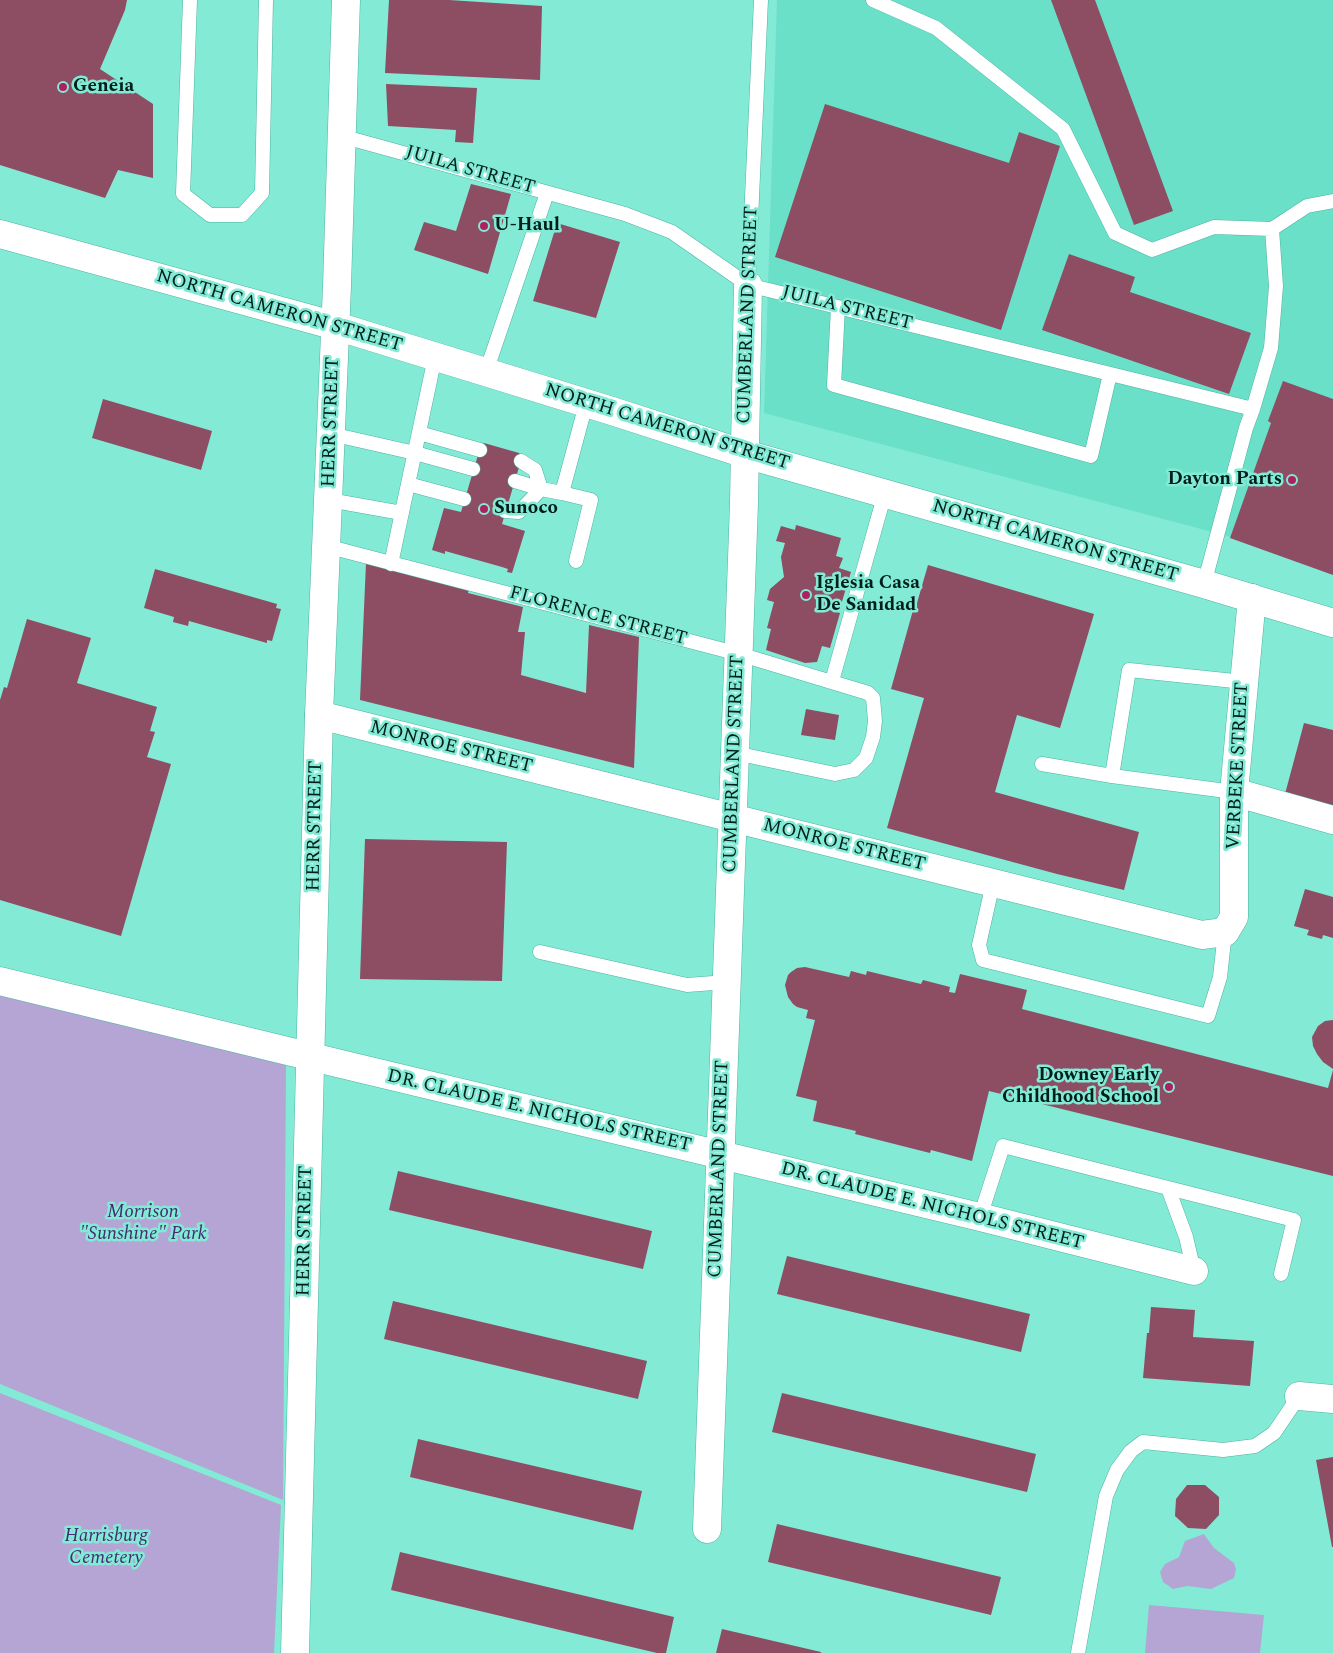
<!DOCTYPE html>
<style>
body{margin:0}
canvas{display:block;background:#83ead5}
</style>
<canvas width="1333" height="1653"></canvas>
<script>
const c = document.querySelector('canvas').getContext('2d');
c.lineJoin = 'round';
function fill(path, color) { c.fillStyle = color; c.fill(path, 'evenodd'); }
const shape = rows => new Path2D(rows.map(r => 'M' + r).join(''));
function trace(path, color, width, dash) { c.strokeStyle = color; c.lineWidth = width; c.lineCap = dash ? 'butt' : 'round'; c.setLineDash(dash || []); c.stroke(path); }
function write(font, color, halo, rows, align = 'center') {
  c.font = font + ' Spectral,serif'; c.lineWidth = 5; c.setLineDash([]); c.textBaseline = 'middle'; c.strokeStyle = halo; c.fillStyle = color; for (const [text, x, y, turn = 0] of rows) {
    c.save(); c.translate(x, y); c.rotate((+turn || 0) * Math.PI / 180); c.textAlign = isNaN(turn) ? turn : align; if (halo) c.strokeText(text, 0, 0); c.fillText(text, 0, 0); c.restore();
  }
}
fill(shape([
 [777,0,1333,0,1333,564,764,413]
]), '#6be0c9');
fill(shape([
 [0,990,286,1063,283,1500,0,1384],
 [0,1393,281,1505,274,1653,0,1653],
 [1204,1534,1214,1548,1234,1563,1236,1569,1234,1578,1211,1589,1187,1586,1173,1589,1163,1582,1160,1572,1165,1564,1179,1557,1185,1541],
 [1149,1605,1264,1615,1260,1653,1145,1653]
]), '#b4a5d5');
fill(shape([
 [0,0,127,0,125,10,100,69,153,104,153,178,118,170,105,198,0,165],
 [389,0,449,0,542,6,540,80,385,73],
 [1051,0,1095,0,1173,211,1134,225],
 [386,84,477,88,473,143,455,142,456,130,388,126],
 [825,104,1009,163,1019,132,1060,146,1001,330,775,257],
 [471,184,511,194,488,274,414,250,424,222,456,231],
 [557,223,620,242,596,318,533,301],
 [1069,254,1135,277,1130,292,1251,333,1229,394,1042,330],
 [1283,381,1333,399,1333,575,1230,538,1271,423,1268,421],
 [103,399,212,431,201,470,92,438],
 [484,443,519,453,522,457,502,524,525,531,512,573,507,572,508,569,502,567,445,551,445,554,432,550,444,508,461,512,481,445],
 [796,525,841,538,836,556,843,558,839,568,851,572,840,608,829,604,827,609,840,613,830,648,822,646,817,662,805,663,766,650,771,629,767,628,774,602,767,600,770,589,784,577,781,557,785,543,776,541,781,526,795,530],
 [366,563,469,589,468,593,523,607,518,632,525,632,521,675,586,693,589,625,639,637,634,768,360,700],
 [928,565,1094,614,1060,728,1017,715,995,792,1139,832,1124,890,1057,874,887,828,924,698,891,689,915,603,917,603],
 [155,569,277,604,276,608,281,609,272,641,267,640,267,643,189,621,188,626,173,622,174,617,144,608],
 [27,619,91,638,77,683,157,707,150,731,155,732,147,757,171,764,121,936,0,900,0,700,4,687,7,688],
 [806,709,839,715,835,740,801,735],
 [1304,723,1333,730,1333,807,1285,794],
 [365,839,507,842,502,981,360,979],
 [1305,889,1333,897,1333,938,1323,935,1322,939,1307,935,1309,930,1294,926],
 [805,967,849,977,851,971,866,975,867,971,921,984,923,980,950,987,949,992,955,993,960,974,1027,990,1022,1009,1328,1088,1333,1070,1333,1176,989,1091,972,1161,931,1150,930,1153,926,1152,855,1134,856,1131,813,1121,817,1101,796,1096,815,1020,806,1018,808,1010,797,1007,793,1004,788,997,785,985,788,975,791,972,797,968],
 [1333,1020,1333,1069,1323,1062,1317,1054,1313,1046,1312,1037,1318,1026,1325,1021],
 [398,1171,652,1231,643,1269,389,1210],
 [787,1256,1030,1314,1021,1352,777,1294],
 [393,1301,647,1361,638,1399,384,1339],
 [1151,1307,1195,1310,1193,1337,1254,1341,1250,1386,1143,1378,1147,1333,1149,1333],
 [782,1393,1036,1454,1027,1492,772,1432],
 [418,1439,642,1491,633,1530,410,1477],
 [1333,1457,1333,1547,1332,1547,1316,1460],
 [1187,1485,1205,1485,1219,1497,1219,1515,1206,1529,1188,1528,1175,1516,1176,1499],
 [777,1524,1001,1577,991,1615,768,1562],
 [400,1552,674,1617,666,1653,657,1653,391,1590],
 [722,1629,821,1652,821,1653,716,1653]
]), '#8d4d62');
const service = shape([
 [190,0,183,194,210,215,242,215,262,193,266,0],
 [873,0,936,28,1063,129,1115,233,1152,250,1214,227,1272,229],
 [341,136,625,214,672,232,748,285,1253,409],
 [1272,229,1307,206,1333,201],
 [748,285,761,0],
 [838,307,834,385,1091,456,1110,374],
 [486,372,547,193],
 [419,433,480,450],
 [331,434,415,453,473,469],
 [515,481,541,489,562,493,586,404],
 [408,484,464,499],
 [562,493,591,500,576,561],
 [329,500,402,513],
 [505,511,519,512,541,489,535,470,521,461],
 [326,546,739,654,868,693,873,698,875,721,873,737,866,758,854,770,835,774,735,753],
 [391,564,435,357],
 [1204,584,1246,428,1253,409,1271,348,1276,286,1272,229],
 [832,681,885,493],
 [1042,764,1112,776],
 [1234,792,1112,776,1129,670,1244,682],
 [993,883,979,945,983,960,1208,1016,1220,977,1225,932],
 [540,952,687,985,727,982],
 [1168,1188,1186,1237,1194,1271],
 [980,1217,1003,1146,1294,1220,1281,1274],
 [1078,1653,1106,1496,1117,1470,1131,1451,1143,1442,1223,1450,1255,1446,1274,1433,1299,1396]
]);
const minor = shape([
 [319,715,1202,935,1225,932,1234,917,1234,792,1252,598],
 [1234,792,1333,820],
 [0,981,341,1064,980,1217,1194,1271],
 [1299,1396,1333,1399],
 [707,1529,744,503,748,285]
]);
const primary = shape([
 [295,1653,319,715,337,286,346,0]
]);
const trunk = shape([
 [0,234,336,326,612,411,745,454,1204,584,1333,623]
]);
trace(service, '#4bb4a1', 15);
trace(minor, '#4bb4a1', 29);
trace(primary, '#4bb4a1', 29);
trace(trunk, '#4bb4a1', 29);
trace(service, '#fff', 14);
trace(minor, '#fff', 28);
trace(primary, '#fff', 28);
trace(trunk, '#fff', 28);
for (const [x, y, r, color] of [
 [63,87,5,"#ad2161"],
 [484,226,5,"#ad2161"],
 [1292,480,5,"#ad2161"],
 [484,509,5,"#ad2161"],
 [806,595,5,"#ad2161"],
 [1169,1087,5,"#ad2161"]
]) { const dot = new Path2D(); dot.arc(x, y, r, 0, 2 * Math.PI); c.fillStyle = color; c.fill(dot); trace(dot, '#83ead5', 2); }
write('bold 19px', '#001f1a', '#83ead5', [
 ["Geneia",73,87],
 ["U-Haul",494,226],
 ["Dayton Parts",1282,480,"right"],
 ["Sunoco",494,509],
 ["Iglesia Casa",816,584],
 ["De Sanidad",816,606],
 ["Downey Early",1159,1076,"right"],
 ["Childhood School",1159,1098,"right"]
], 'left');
write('19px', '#001f1a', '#83ead5', [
 ["JUILA STREET",470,171,16],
 ["JUILA STREET",847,309,14],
 ["NORTH CAMERON STREET",279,312,16],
 ["CUMBERLAND STREET",749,315,-88],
 ["HERR STREET",332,422,-88],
 ["NORTH CAMERON STREET",667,428,17],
 ["NORTH CAMERON STREET",1055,542,16],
 ["FLORENCE STREET",598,617,15],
 ["MONROE STREET",451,748,14],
 ["CUMBERLAND STREET",735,764,-88],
 ["VERBEKE STREET",1239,766,-87],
 ["HERR STREET",316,826,-89],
 ["MONROE STREET",844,846,14],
 ["DR. CLAUDE E. NICHOLS STREET",539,1112,13],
 ["CUMBERLAND STREET",720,1169,-88],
 ["DR. CLAUDE E. NICHOLS STREET",932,1207,14],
 ["HERR STREET",306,1231,-89]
]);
write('italic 19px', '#472972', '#83ead5', [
 ["Morrison",143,1213],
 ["\"Sunshine\" Park",143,1235],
 ["Harrisburg",106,1537],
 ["Cemetery",106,1559]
]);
</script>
